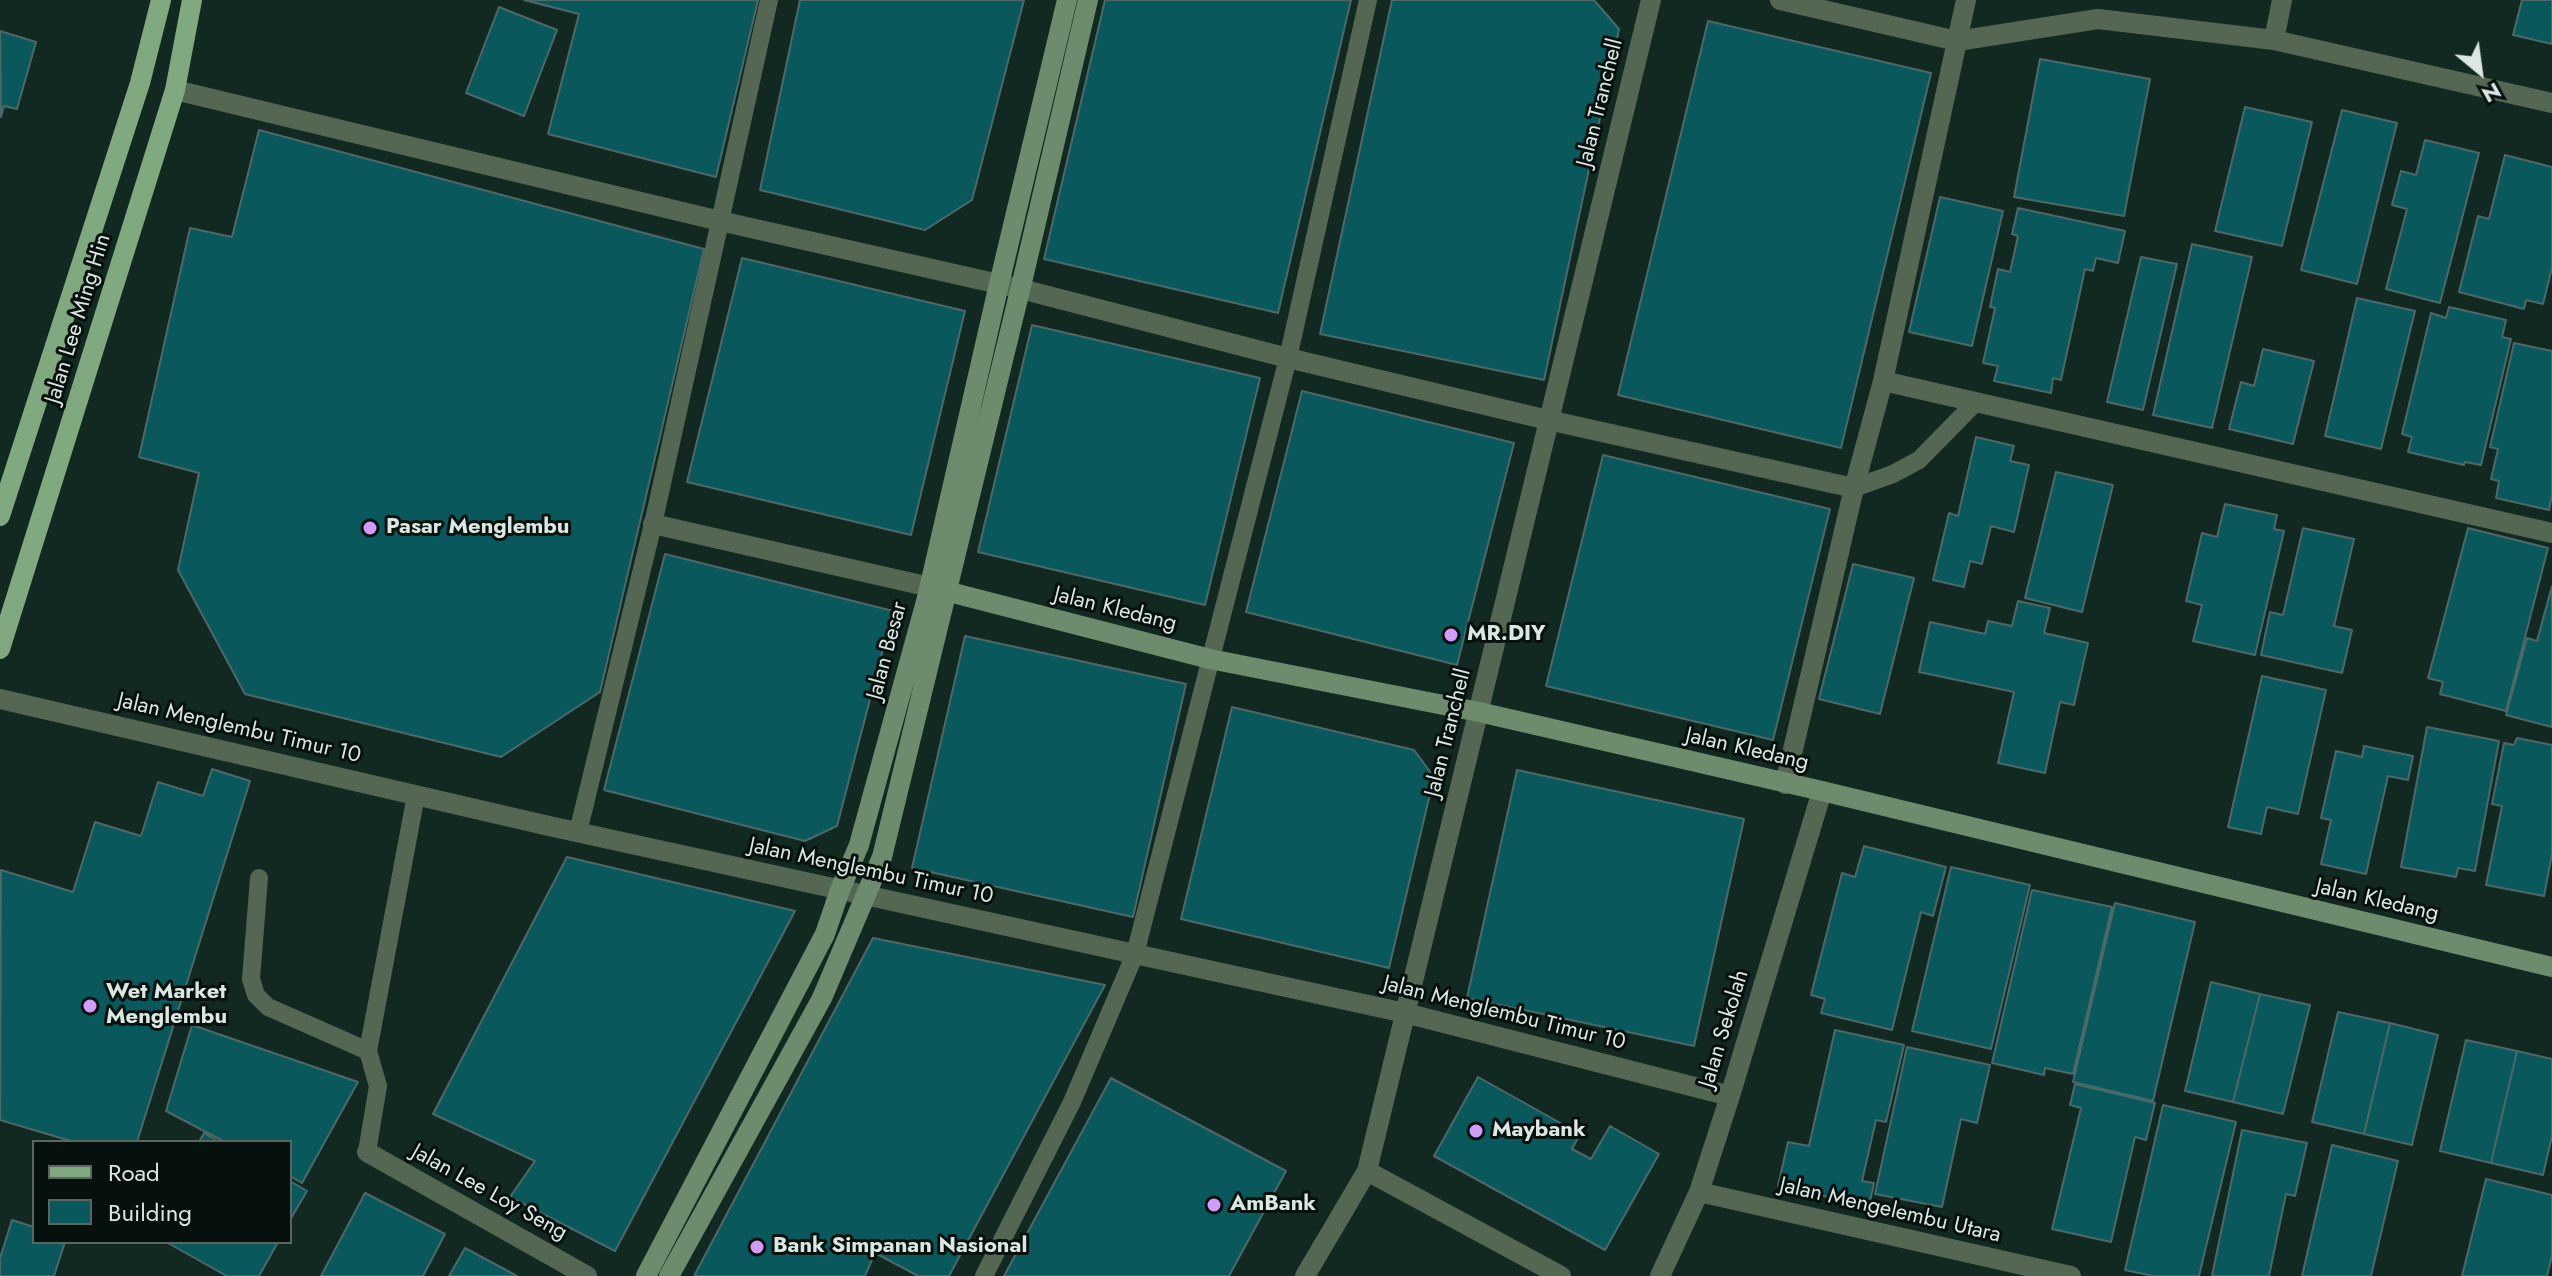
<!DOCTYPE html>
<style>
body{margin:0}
#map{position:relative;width:2552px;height:1276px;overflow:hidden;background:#122922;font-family:Jost,sans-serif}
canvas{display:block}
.legend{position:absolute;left:32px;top:1140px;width:260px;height:104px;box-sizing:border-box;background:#06100d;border:2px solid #5b6662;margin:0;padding:10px 14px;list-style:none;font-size:24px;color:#dae7e2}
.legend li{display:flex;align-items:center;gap:16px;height:40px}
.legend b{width:40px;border:2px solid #5b6662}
.north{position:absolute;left:2440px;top:32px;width:80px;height:80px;-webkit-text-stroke:6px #06100d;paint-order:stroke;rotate:151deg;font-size:22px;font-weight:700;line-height:32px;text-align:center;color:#dae7e2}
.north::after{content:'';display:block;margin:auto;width:28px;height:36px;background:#dae7e2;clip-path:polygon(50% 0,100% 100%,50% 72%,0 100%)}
</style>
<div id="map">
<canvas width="2552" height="1276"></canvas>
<ul class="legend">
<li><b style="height:10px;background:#81a980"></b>Road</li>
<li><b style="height:22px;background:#09595c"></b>Building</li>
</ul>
<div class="north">N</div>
</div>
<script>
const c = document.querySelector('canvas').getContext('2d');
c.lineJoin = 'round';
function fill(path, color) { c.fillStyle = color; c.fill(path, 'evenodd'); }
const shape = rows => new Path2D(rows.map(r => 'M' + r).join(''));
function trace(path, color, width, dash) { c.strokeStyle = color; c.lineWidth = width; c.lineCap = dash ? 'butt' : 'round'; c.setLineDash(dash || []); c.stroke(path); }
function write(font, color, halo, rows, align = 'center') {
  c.font = font + ' Jost,sans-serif'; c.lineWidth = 6; c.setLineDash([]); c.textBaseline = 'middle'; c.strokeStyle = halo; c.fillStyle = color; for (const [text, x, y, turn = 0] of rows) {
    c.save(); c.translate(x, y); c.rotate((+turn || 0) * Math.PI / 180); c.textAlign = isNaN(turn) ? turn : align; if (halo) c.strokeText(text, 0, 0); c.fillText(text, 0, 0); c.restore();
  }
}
const building = shape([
 [524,0,758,0,716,177,548,134,579,14,524,0],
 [800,0,1024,0,972,200,925,230,760,190,800,0],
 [1105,0,1351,0,1278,313,1044,259,1105,0],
 [1392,0,1594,0,1619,29,1544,380,1320,334,1392,0],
 [2522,0,2552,0,2552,44,2513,35,2522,0],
 [499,7,557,30,524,116,466,93,499,7],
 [1708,21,1931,73,1841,448,1618,395,1708,21],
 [0,31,36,42,17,109,4,106,1,117,0,31],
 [2040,59,2150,79,2124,216,2014,197,2040,59],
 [2245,107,2312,122,2282,246,2215,231,2245,107],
 [2342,110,2397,123,2357,284,2301,270,2342,110],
 [259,130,704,249,600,692,501,757,245,694,178,570,199,473,139,457,190,228,232,237,259,130],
 [2425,140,2479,153,2440,303,2386,289,2407,209,2392,205,2401,171,2416,175,2425,140],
 [2505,155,2552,167,2552,268,2543,304,2526,300,2524,309,2459,292,2478,216,2489,219,2505,155],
 [1940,197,2003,211,1972,346,1909,332,1940,197],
 [2018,208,2125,231,2118,263,2096,258,2093,271,2085,269,2061,380,2053,378,2051,393,1994,381,1998,366,1983,363,1995,308,1990,307,1998,269,2010,272,2018,236,2012,234,2018,208],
 [2192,244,2252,257,2212,428,2153,415,2192,244],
 [2141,257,2177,264,2143,410,2107,402,2141,257],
 [742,258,965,311,911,535,687,482,742,258],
 [2357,298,2415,311,2381,449,2325,436,2357,298],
 [2449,307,2506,320,2502,337,2511,339,2481,465,2465,462,2464,465,2408,452,2412,437,2402,434,2431,313,2446,318,2449,307],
 [1032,325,1260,378,1205,605,978,552,1032,325],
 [2514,343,2552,351,2552,495,2549,510,2496,498,2499,481,2491,479,2498,449,2490,447,2514,343],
 [2263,349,2314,361,2293,444,2229,429,2241,382,2254,386,2263,349],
 [1302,391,1514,443,1457,665,1246,612,1302,391],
 [1976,437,2014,446,2010,461,2029,465,2014,532,1991,526,1982,564,1970,561,1964,587,1933,580,1949,513,1958,516,1976,437],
 [1603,455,1830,509,1773,740,1546,686,1603,455],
 [2056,472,2113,485,2082,612,2025,598,2056,472],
 [2225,504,2277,515,2274,529,2284,531,2255,655,2193,641,2202,605,2186,601,2202,533,2217,537,2225,504],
 [2303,528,2354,539,2334,626,2352,630,2342,673,2261,655,2270,612,2283,615,2303,528],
 [2468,528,2548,548,2506,711,2440,694,2443,682,2428,678,2468,528],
 [665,554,893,611,837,826,805,841,604,790,665,554],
 [1853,564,1914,578,1880,714,1819,699,1853,564],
 [2552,586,2552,727,2506,715,2527,638,2537,641,2552,586],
 [2018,601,2050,608,2044,633,2088,643,2074,705,2060,702,2045,773,1998,763,2014,692,1919,672,1930,622,1985,634,1988,621,2012,626,2018,601],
 [965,636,1186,684,1133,917,912,868,965,636],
 [2262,676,2326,690,2298,814,2267,807,2261,834,2228,827,2262,676],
 [1232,707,1414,750,1434,777,1389,968,1181,919,1232,707],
 [2427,727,2499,741,2475,871,2458,868,2456,877,2401,867,2427,727],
 [2517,738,2552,745,2552,854,2544,896,2486,885,2502,806,2492,804,2504,743,2514,745,2517,738],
 [2364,746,2413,756,2408,780,2388,776,2366,874,2321,864,2331,820,2321,818,2336,751,2362,757,2364,746],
 [212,769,250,781,137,1142,74,1142,0,1120,1,870,73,892,95,822,141,836,158,782,203,796,212,769],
 [1517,770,1744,819,1694,1046,1467,998,1517,770],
 [1864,846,1946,867,1933,916,1921,912,1892,1030,1821,1013,1825,999,1811,995,1842,873,1855,877,1864,846],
 [567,857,795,911,615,1251,510,1197,535,1161,433,1114,567,857],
 [1951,867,2030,885,1991,1049,1912,1031,1951,867],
 [2032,890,2112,907,2073,1074,2045,1068,2044,1075,1992,1063,2032,890],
 [2115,903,2195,922,2153,1101,2073,1082,2115,903],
 [873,938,1105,985,949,1276,918,1276,875,1253,865,1276,694,1276,873,938],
 [2211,982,2260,994,2233,1102,2185,1091,2211,982],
 [2260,994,2310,1005,2283,1114,2233,1102,2260,994],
 [2338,1012,2390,1023,2364,1134,2312,1122,2338,1012],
 [2390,1023,2438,1035,2412,1145,2364,1134,2390,1023],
 [192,1025,358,1082,302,1183,290,1176,290,1142,225,1142,166,1111,192,1025],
 [1835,1030,1904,1045,1886,1122,1876,1120,1862,1181,1874,1183,1869,1206,1778,1186,1788,1142,1809,1146,1835,1030],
 [2466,1040,2517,1051,2491,1163,2440,1151,2466,1040],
 [1907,1047,1990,1065,1977,1123,1961,1119,1942,1207,1875,1194,1907,1047],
 [2517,1051,2552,1059,2552,1136,2543,1175,2491,1163,2517,1051],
 [1478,1077,1580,1134,1572,1149,1591,1159,1610,1126,1659,1154,1605,1250,1434,1156,1478,1077],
 [1111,1078,1286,1171,1229,1276,1004,1276,1111,1078],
 [2075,1084,2155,1103,2146,1140,2135,1137,2111,1242,2052,1229,2081,1108,2070,1105,2075,1084],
 [2163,1105,2236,1122,2199,1276,2153,1276,2125,1270,2163,1105],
 [2242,1130,2307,1143,2295,1196,2286,1194,2269,1276,2212,1276,2242,1130],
 [204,1133,219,1142,199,1142,204,1133],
 [2332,1145,2398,1161,2371,1276,2302,1276,2332,1145],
 [2486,1179,2552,1195,2552,1256,2547,1276,2462,1276,2486,1179],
 [290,1181,307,1191,290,1220,290,1181],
 [365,1193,445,1234,423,1276,321,1276,365,1193],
 [12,1220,34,1227,34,1242,65,1242,54,1276,0,1276,0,1258,12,1220],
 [166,1242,278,1242,259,1276,227,1276,166,1242],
 [465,1248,517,1276,449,1276,465,1248]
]);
fill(building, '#09595c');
trace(building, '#4d6869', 2);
trace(shape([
 [1854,488,1893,474,1919,460,1976,402],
 [578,832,653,524,769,0],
 [259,878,251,979,256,995,268,1007,368,1051,378,1086,367,1152],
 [368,1051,416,795],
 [984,1276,1072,1102,1135,954,1288,358,1368,0]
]), '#546753', 18);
trace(shape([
 [1780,0,1957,41,2098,19,2274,40,2552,103],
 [2274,40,2282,0],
 [175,90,720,221,1021,289,1288,358,1548,420,1854,488],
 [1883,381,2552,533],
 [653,524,930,587],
 [0,699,549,826,1405,1013,1730,1096],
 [1785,784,1854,488,1883,381,1966,0],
 [367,1152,587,1276],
 [1367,1171,1561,1276],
 [1699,1192,2071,1276],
 [1305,1276,1367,1171,1651,0],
 [1660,1276,1699,1192,1730,1096,1822,791]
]), '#546753', 20);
trace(shape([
 [930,587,1210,659,1479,712,1822,791,2552,967],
 [646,1276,825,934,840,890,859,845,927,598,999,284,1067,0],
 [669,1276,822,998,882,857,1023,278,1088,0]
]), '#6e8c6d', 20);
trace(shape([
 [0,516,140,83,161,0],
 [0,649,175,90,192,0]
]), '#81a980', 20);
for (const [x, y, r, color] of [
 [370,528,8,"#d39cfc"],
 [1451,635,8,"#d39cfc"],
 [90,1006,8,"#d39cfc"],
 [1476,1131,8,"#d39cfc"],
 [1214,1205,8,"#d39cfc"],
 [757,1247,8,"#d39cfc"]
]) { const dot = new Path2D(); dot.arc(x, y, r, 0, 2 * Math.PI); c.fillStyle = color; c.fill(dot); trace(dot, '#06100d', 3); }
write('22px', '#dae7e2', '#06100d', [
 ["Jalan Tranchell",1601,103,-76],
 ["Jalan Lee Ming Hin",79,319,-73],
 ["Jalan Kledang",1115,610,14],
 ["Jalan Besar",888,651,-75],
 ["Jalan Menglembu Timur 10",239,729,13],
 ["Jalan Tranchell",1449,733,-76],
 ["Jalan Kledang",1747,750,13],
 ["Jalan Menglembu Timur 10",871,872,12],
 ["Jalan Kledang",2377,901,13],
 ["Jalan Menglembu Timur 10",1504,1014,14],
 ["Jalan Sekolah",1725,1029,-73],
 ["Jalan Lee Loy Seng",489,1193,29],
 ["Jalan Mengelembu Utara",1890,1211,13]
]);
write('bold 22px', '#dae7e2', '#06100d', [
 ["Pasar Menglembu",386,528],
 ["MR.DIY",1467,635],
 ["Wet Market",106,993],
 ["Menglembu",106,1018],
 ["Maybank",1492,1131],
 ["AmBank",1230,1205],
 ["Bank Simpanan Nasional",773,1247]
], 'left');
</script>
